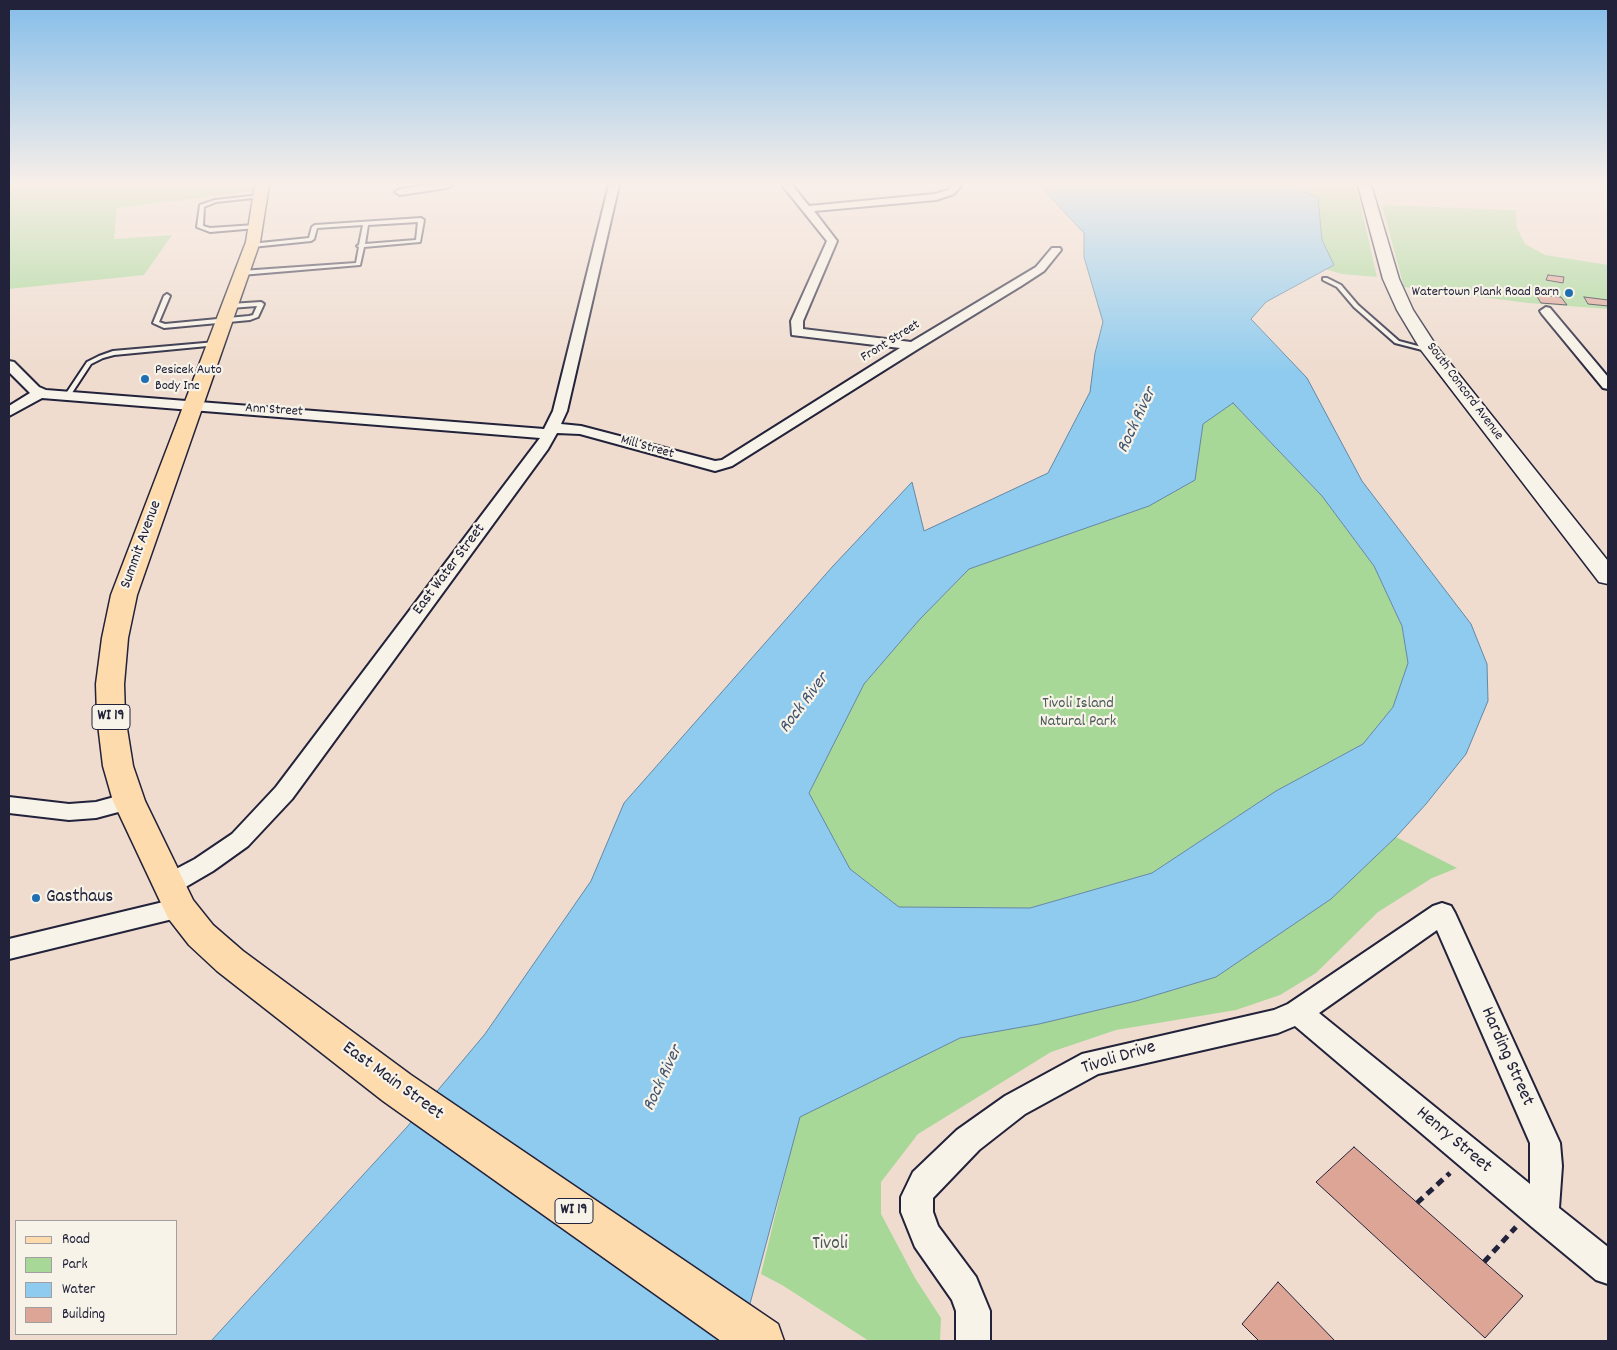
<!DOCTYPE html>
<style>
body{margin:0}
#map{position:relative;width:1617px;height:1350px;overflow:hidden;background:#efdccf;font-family:Dekko,sans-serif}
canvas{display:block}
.frame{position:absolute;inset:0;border:10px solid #22223b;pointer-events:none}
.legend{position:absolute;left:15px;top:1220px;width:162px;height:115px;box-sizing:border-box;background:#f7f3e8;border:1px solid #a29fa3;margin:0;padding:6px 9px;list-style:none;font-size:15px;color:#22223b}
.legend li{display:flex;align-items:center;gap:10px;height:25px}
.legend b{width:25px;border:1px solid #a29fa3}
</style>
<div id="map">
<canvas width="1617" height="1350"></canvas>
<div class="frame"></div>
<ul class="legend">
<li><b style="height:6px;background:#fedbac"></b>Road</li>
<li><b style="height:14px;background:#a7d898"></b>Park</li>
<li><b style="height:14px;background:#8ecbee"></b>Water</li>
<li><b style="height:14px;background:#dda596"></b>Building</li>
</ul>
</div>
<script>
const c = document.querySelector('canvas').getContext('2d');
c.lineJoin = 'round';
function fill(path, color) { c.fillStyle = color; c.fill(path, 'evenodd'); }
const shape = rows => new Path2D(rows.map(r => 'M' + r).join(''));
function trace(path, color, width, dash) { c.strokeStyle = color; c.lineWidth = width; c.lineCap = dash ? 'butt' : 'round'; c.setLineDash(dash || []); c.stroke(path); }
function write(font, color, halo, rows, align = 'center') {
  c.font = font + ' Dekko,sans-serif'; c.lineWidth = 4.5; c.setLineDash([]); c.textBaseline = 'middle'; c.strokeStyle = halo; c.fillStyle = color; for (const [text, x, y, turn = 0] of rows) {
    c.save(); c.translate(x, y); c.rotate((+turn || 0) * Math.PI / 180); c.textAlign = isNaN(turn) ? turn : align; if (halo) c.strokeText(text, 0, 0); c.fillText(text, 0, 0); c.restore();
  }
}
fill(shape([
 [9,185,256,185,255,191,117,208,114,239,172,235,144,275,9,289],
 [1254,185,1353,186,1357,190,1377,277,1342,274,1311,265],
 [1382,205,1516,210,1517,228,1525,244,1545,255,1608,265,1608,309,1528,303,1404,287],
 [1233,403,1322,496,1374,566,1402,626,1408,663,1393,707,1363,744,1276,791,1152,873,1030,908,899,907,850,869,809,793,864,684,920,619,969,569,1149,506,1195,480,1203,424],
 [1396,837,1457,868,1432,878,1378,912,1316,973,1280,995,1236,1010,1116,1030,1051,1052,918,1134,881,1182,881,1214,915,1278,941,1318,940,1341,869,1341,782,1285,761,1274,799,1117,960,1038,1039,1024,1136,1001,1216,977,1331,899]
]), '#a7d898');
const water = shape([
 [1039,185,1290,185,1318,198,1322,240,1334,265,1266,302,1251,319,1307,378,1362,481,1471,624,1487,664,1488,701,1466,754,1426,804,1396,837,1331,899,1216,977,1136,1001,1039,1024,960,1038,800,1117,740,1341,211,1341,407,1127,485,1034,591,881,624,803,833,566,912,482,924,531,1048,473,1090,392,1095,353,1103,322,1084,257,1084,233,1039,185],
 [1233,403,1322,496,1374,566,1402,626,1408,663,1393,707,1363,744,1276,791,1152,873,1030,908,899,907,850,869,809,793,864,684,920,619,969,569,1149,506,1195,480,1203,424,1233,403]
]);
fill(water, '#8ecbee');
trace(water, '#6387a6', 1);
const building = shape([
 [1548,275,1564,277,1563,283,1546,280,1548,275],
 [1536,295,1561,297,1567,305,1541,303,1536,295],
 [1584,297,1608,300,1608,306,1588,304,1584,297],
 [1354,1147,1523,1296,1485,1338,1316,1182,1354,1147],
 [1278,1282,1335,1341,1259,1341,1242,1324,1278,1282]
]);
fill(building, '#dda596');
trace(building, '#22223b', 1);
const lane = shape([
 [260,195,262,197,216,202,204,207,203,226,210,228,255,225,258,227,257,228,210,232,197,227,200,205,215,200,260,195],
 [421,218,424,220,420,242,364,247,360,265,241,275,238,273,241,271,356,263,359,247,357,246,359,245,363,225,317,228,314,239,311,241,252,247,249,245,250,244,309,238,312,227,315,225,421,218],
 [418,222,416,240,365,244,368,225,418,222],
 [1323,278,1327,278,1341,285,1358,305,1399,341,1433,350,1430,352,1395,343,1354,307,1337,287,1323,280,1323,278],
 [167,294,170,296,159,322,165,324,249,316,253,315,257,306,230,308,227,306,230,304,261,302,264,304,258,317,250,320,164,328,153,323,164,296,167,294],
 [216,342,219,344,218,345,114,355,103,358,91,364,70,396,65,395,87,362,99,356,113,351,216,342]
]);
const street = shape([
 [428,185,452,185,447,188,400,195,395,192,400,189,428,185],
 [609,185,619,185,567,411,561,424,581,426,715,461,722,460,900,348,792,335,791,321,827,241,782,185,792,185,809,206,935,194,948,190,952,185,962,185,954,194,936,200,814,211,837,241,803,321,803,329,911,342,1036,267,1052,248,1060,248,1061,250,1044,271,1021,286,918,349,732,466,715,471,580,434,557,433,548,449,292,799,248,846,213,871,177,892,168,894,159,892,156,885,159,878,195,859,232,834,276,787,540,438,42,398,9,416,9,406,30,393,9,372,9,361,14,362,39,387,46,390,544,429,553,411,609,185],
 [1546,307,1550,308,1608,377,1608,389,1603,388,1542,314,1540,311,1546,307],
 [129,793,137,795,140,801,137,807,96,818,69,820,9,813,9,797,69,804,96,802,129,793],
 [180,898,189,901,192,908,189,915,9,959,9,939,180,898],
 [1442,903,1451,906,1455,913,1560,1143,1562,1166,1559,1208,1608,1247,1608,1284,1596,1280,1532,1227,1295,1026,1278,1033,1098,1074,1025,1114,979,1150,933,1198,933,1212,938,1226,976,1277,990,1311,990,1341,956,1341,956,1311,952,1300,915,1247,901,1212,901,1197,913,1172,957,1130,1005,1096,1082,1054,1274,1010,1288,1004,1433,906,1442,903],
 [1437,930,1530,1143,1530,1184,1319,1013,1437,930]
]);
const secondary = shape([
 [1358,185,1371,185,1399,279,1413,310,1437,347,1608,561,1608,584,1599,582,1421,350,1397,310,1383,279,1358,185]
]);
const primary = shape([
 [255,185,269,185,260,242,137,595,128,638,124,684,125,716,133,766,145,801,193,900,213,925,243,951,411,1075,778,1324,784,1341,721,1341,383,1101,217,971,189,945,168,918,113,801,103,766,97,716,96,684,102,638,111,595,246,242,255,185]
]);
trace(lane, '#22223b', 4);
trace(street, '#22223b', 4);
trace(secondary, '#22223b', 3);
trace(primary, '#22223b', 3);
trace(shape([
 [1417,1203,1450,1173],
 [1484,1262,1516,1227]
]), '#22223b', 5, [8, 5.5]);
fill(lane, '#f7f3e8');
fill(street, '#f7f3e8');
fill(secondary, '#f7f3e8');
fill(primary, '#fedbac');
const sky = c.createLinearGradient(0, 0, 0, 374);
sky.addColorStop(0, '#84bdea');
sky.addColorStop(0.49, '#f8efe9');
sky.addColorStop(1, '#f8efe900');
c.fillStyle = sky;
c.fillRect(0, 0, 1617, 374);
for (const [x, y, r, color] of [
 [1569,293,5,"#1f6fb2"],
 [145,379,5,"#1f6fb2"],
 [36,898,5,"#1f6fb2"]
]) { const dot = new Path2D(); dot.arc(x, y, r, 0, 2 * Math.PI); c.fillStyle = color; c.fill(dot); trace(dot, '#f7f3e8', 2); }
write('14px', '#22223b', '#f7f3e8', [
 ["Watertown Plank Road Barn",1559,293],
 ["Pesicek Auto",155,371,"left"],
 ["Body Inc",155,387,"left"]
], 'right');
write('14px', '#22223b', '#f7f3e8', [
 ["Front Street",891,342,-32],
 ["South Concord Avenue",1464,392,53],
 ["Ann Street",274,411,4],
 ["Mill Street",647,448,16]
]);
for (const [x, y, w] of [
 [111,717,38],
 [574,1211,38]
]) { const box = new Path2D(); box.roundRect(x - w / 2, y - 12.5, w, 25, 4); c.fillStyle = '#f7f3e8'; c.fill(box); trace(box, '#22223b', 1); }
write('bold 15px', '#22223b', null, [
 ["WI 19",111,717],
 ["WI 19",574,1211]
]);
write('16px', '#22223b', '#f7f3e8', [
 ["Summit Avenue",142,545,-70],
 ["East Water Street",450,570,-53]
]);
write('16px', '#4a5957', '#f7f3e8', [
 ["Tivoli Island",1078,705],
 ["Natural Park",1078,723]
]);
write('italic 18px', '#425571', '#f7f3e8', [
 ["Rock River",1138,421,-65],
 ["Rock River",805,704,-53],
 ["Rock River",664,1079,-65]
]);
write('19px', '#22223b', '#f7f3e8', [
 ["Gasthaus",46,898]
], 'left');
write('19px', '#22223b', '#f7f3e8', [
 ["Harding Street",1506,1057,66],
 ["Tivoli Drive",1119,1059,-17],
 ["East Main Street",392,1082,36],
 ["Henry Street",1453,1141,40]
]);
write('19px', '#4a5957', '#f7f3e8', [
 ["Tivoli",830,1245]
]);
</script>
